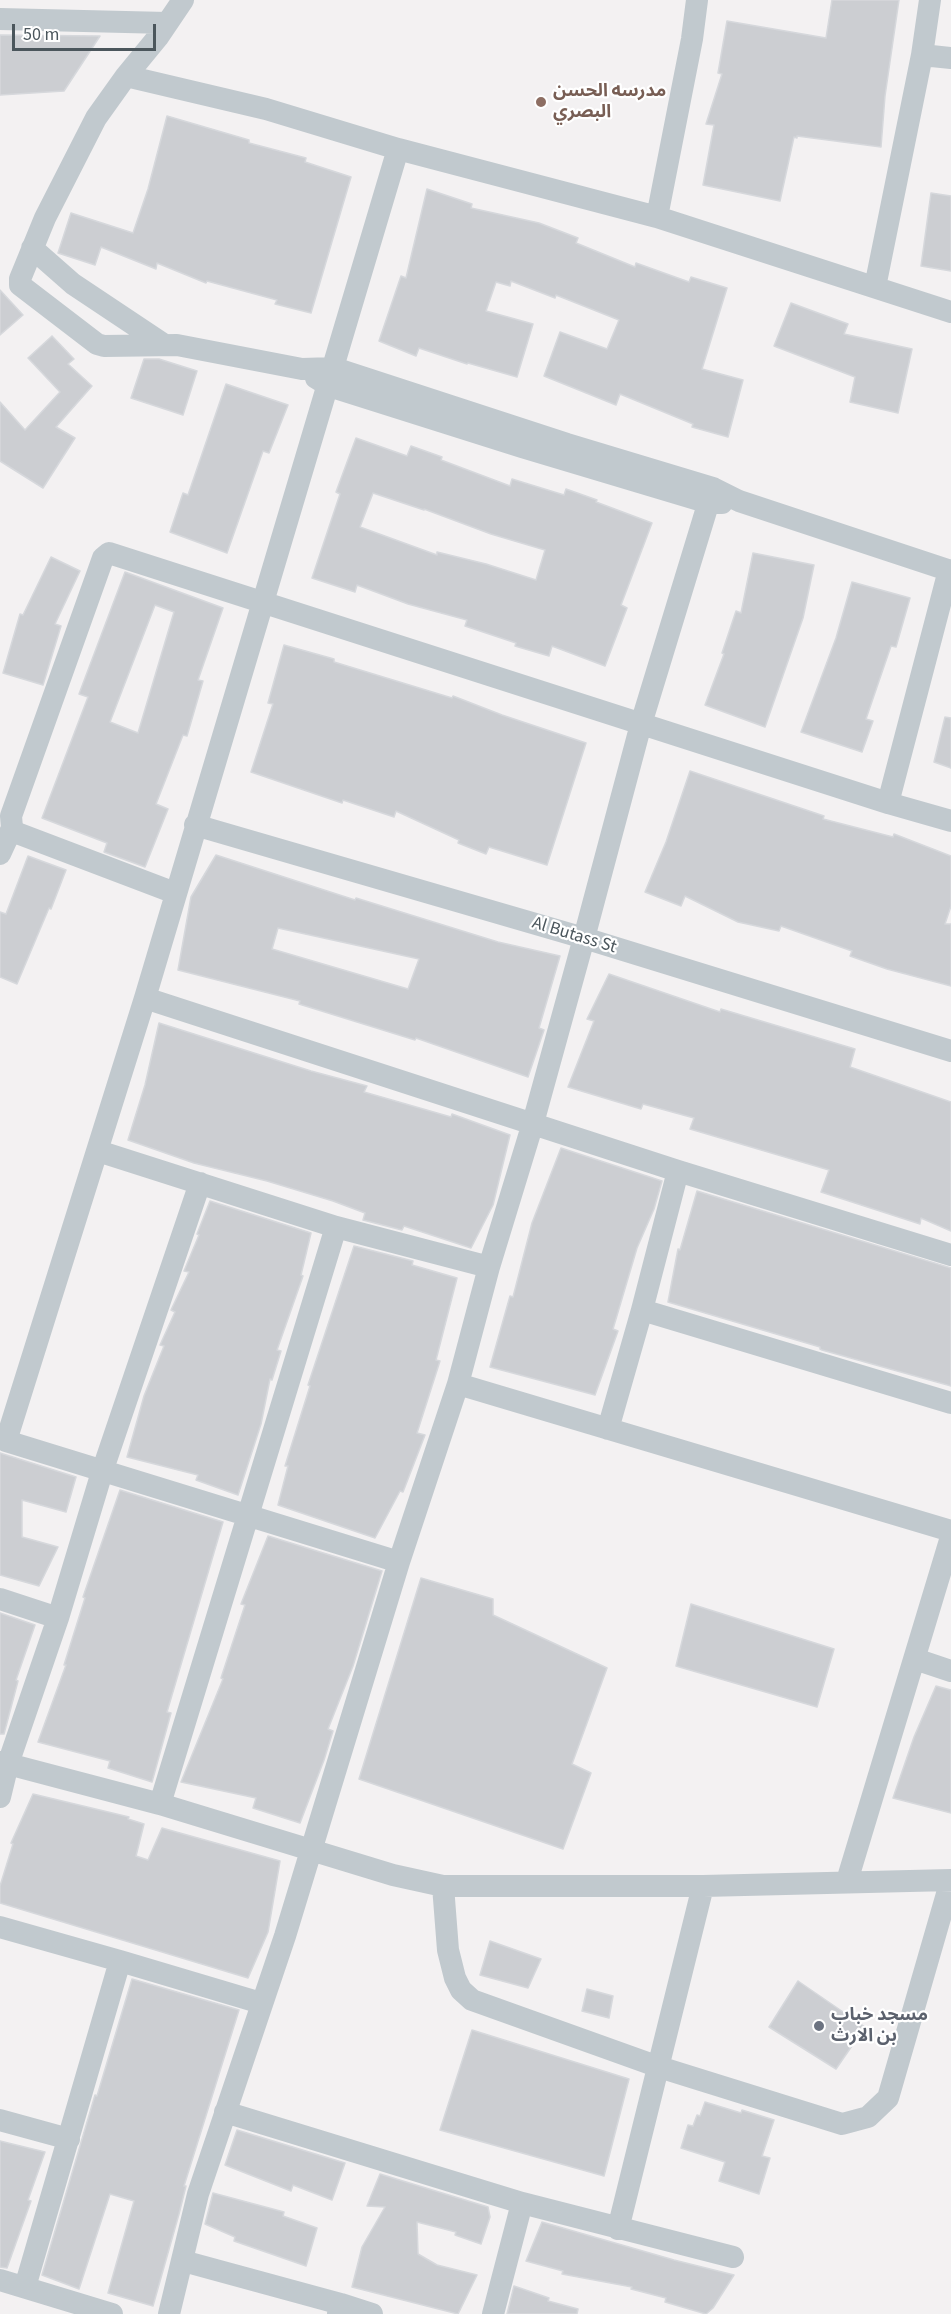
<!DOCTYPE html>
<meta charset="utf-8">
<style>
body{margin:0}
#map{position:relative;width:951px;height:2314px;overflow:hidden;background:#f3f1f2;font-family:"Source Sans 3",sans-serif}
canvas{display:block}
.scale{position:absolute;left:12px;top:24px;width:144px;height:27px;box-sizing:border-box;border:3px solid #4b565c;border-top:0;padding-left:8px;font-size:18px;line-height:21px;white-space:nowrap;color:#4b565c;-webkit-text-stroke:4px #fff;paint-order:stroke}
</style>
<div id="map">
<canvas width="951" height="2314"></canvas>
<div class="scale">50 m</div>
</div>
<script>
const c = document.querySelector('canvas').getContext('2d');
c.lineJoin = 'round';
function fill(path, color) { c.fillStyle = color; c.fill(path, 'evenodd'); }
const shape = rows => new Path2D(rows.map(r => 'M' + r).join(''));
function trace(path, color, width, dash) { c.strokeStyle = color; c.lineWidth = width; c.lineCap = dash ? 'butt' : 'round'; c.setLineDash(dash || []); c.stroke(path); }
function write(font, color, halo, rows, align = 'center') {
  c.font = font + ' "Source Sans 3","Noto Sans Arabic",sans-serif'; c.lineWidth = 4.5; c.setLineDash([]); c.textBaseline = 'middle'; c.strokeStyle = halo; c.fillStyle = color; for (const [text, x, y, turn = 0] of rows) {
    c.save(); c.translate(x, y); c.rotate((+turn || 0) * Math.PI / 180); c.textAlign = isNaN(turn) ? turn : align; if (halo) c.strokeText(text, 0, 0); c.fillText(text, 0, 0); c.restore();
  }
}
const building = shape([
 [832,0,899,0,885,96,881,147,797,136,797,138,794,137,780,201,703,185,714,125,706,124,722,74,718,73,727,21,826,38,832,0],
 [0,35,100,36,64,91,0,95,0,35],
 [167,116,249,140,249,143,306,158,305,162,351,177,311,313,275,304,277,300,207,281,206,283,157,263,156,269,101,247,95,265,58,253,71,213,133,233,148,189,167,116],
 [427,189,472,204,471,208,539,223,578,238,576,243,635,267,636,263,689,282,691,277,727,288,702,369,743,380,728,437,692,427,693,424,620,394,616,405,544,376,560,332,607,349,619,320,556,295,555,298,511,281,510,286,496,282,486,311,533,324,517,377,468,363,467,364,419,348,416,356,379,341,401,276,406,278,427,189],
 [931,193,951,196,951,271,921,266,931,193],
 [0,290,23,315,0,335,0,290],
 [791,303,848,324,844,334,912,349,898,413,850,402,855,377,774,346,791,303],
 [52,336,74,359,68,364,92,386,56,427,75,438,43,488,0,461,0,402,25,430,60,392,28,358,52,336],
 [144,359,159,359,197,371,183,415,131,398,144,359],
 [226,384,288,405,269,453,263,451,227,553,170,532,183,493,188,495,226,384],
 [356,438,407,456,411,446,442,457,441,460,510,486,512,479,564,495,566,489,597,500,596,502,652,523,621,605,627,608,605,666,552,646,549,656,515,646,516,643,465,626,467,620,408,604,357,585,355,592,312,578,340,494,336,492,356,438],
 [373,493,424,510,424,509,491,534,545,550,536,580,486,564,437,552,437,555,360,527,373,493],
 [753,553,814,565,803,618,765,727,705,705,724,654,722,653,736,611,741,613,753,553],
 [51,557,80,571,55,624,61,626,43,685,3,673,20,614,23,615,51,557],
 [125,572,223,608,198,680,203,681,187,736,183,735,156,804,168,809,145,867,104,852,107,843,42,818,88,697,79,694,125,572],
 [155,605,174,612,138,733,110,722,155,605],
 [852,582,910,598,896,647,891,646,866,719,873,721,862,752,801,732,836,638,852,582],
 [284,645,334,659,334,662,452,698,453,696,502,715,586,743,547,865,489,847,486,854,458,843,459,840,396,811,394,817,343,800,342,803,251,772,273,704,268,703,284,645],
 [945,717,951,718,951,768,934,762,945,717],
 [690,771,824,816,823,819,893,837,894,834,951,856,951,906,945,924,951,924,951,986,887,969,850,956,852,951,781,926,779,931,738,922,685,896,681,906,645,892,666,842,690,771],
 [216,855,355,900,356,898,498,942,560,956,539,1028,544,1030,528,1077,416,1038,415,1040,299,1004,300,1001,178,970,191,897,216,855],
 [278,928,419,959,408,989,272,949,278,928],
 [28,856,66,870,51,909,49,908,17,984,0,977,0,912,6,914,28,856],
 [609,974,720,1012,721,1009,855,1049,850,1067,951,1102,951,1231,921,1218,920,1224,821,1192,829,1170,690,1129,694,1118,643,1104,641,1109,568,1087,594,1021,587,1019,609,974],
 [159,1023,311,1071,367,1086,364,1092,451,1117,452,1114,510,1135,493,1205,471,1248,404,1226,402,1230,363,1220,365,1213,333,1201,267,1181,194,1163,128,1140,145,1085,159,1023],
 [561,1148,662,1181,654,1209,637,1248,613,1329,618,1331,595,1395,490,1367,510,1296,513,1297,532,1223,561,1148],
 [697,1191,951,1268,951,1386,822,1350,820,1349,820,1347,668,1302,678,1249,680,1250,697,1191],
 [210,1201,311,1233,301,1275,303,1276,277,1350,281,1351,272,1380,270,1379,261,1424,238,1495,196,1480,198,1475,127,1457,144,1396,164,1346,160,1345,175,1312,171,1310,189,1272,184,1271,199,1235,197,1234,210,1201],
 [354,1246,413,1261,412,1265,457,1278,436,1360,440,1361,417,1433,425,1435,403,1492,400,1491,375,1538,278,1505,288,1466,285,1466,310,1386,308,1385,354,1246],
 [0,1453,76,1477,66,1512,22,1500,22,1537,58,1547,39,1586,0,1575,0,1453],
 [120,1490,223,1522,167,1712,171,1713,152,1782,108,1768,110,1761,38,1742,66,1665,64,1665,85,1598,83,1597,120,1490],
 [268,1536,382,1571,353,1666,328,1729,333,1731,324,1760,300,1823,253,1808,256,1798,181,1782,223,1679,221,1678,245,1605,241,1604,268,1536],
 [421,1578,493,1599,493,1615,607,1668,572,1764,591,1773,563,1849,359,1779,421,1578],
 [691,1604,834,1649,817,1707,676,1666,691,1604],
 [0,1613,35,1625,16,1680,18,1681,4,1734,0,1734,0,1613],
 [936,1686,951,1690,951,1813,893,1798,914,1737,936,1686],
 [33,1794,129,1817,128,1819,144,1824,136,1856,148,1860,162,1828,280,1861,268,1932,248,1978,0,1903,0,1886,13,1844,11,1843,33,1794],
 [490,1941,541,1959,528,1988,480,1975,490,1941],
 [132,1979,239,2010,184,2186,186,2186,179,2214,153,2306,108,2293,134,2201,110,2194,79,2289,42,2275,95,2095,97,2096,132,1979],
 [798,1981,865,2027,836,2069,769,2027,798,1981],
 [587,1989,613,1996,609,2018,582,2011,587,1989],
 [472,2030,629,2079,604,2176,440,2130,472,2030],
 [705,2102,741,2113,742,2110,774,2120,762,2156,770,2158,759,2194,719,2181,725,2162,681,2148,688,2125,693,2126,697,2115,700,2116,705,2102],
 [237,2130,345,2163,332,2200,293,2185,291,2191,225,2165,237,2130],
 [0,2141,45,2152,28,2200,31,2201,7,2268,0,2267,0,2141],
 [380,2174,488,2207,490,2217,481,2244,455,2235,456,2232,417,2222,418,2254,437,2265,477,2275,458,2314,352,2287,362,2247,385,2207,367,2206,380,2174],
 [213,2193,284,2212,283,2216,317,2228,306,2266,234,2241,235,2237,205,2224,213,2193],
 [542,2222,674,2260,734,2275,713,2308,706,2314,665,2302,666,2298,631,2289,632,2287,562,2274,563,2271,526,2261,542,2222],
 [514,2286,549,2298,548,2301,578,2309,577,2314,507,2314,514,2286]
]);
fill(building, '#ccced2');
trace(building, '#d6d8dc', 1.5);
trace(shape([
 [183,0,158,37,126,76,96,118,45,218,20,279,20,285,97,344,104,346,177,345,302,369,334,368,567,444,713,488,739,501,951,571],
 [0,19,167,23],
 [922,55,951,58],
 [126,76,266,109,398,149,657,217,692,39,697,0],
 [657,217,951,312],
 [32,248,73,284,163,344],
 [875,287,922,55,930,0],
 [316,378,329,386,522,447,709,503,722,503],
 [888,803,949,570],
 [195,825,584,938,951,1051],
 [0,854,12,828],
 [175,893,17,833,12,828,11,816,103,558,109,553,888,803,951,821],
 [145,998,678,1171,951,1255],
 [98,1151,336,1227,489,1267],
 [678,1171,642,1310,951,1403],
 [458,1384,951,1531],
 [608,1429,642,1310],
 [399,1562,458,1384,489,1267,533,1123,584,938,641,724,713,488],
 [0,1599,58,1618],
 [915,1659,951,1671],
 [0,1762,160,1804,393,1875,443,1886,703,1886,951,1880],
 [0,1797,8,1764,58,1618,102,1472,200,1183],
 [160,1804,336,1227],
 [847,1881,951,1537],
 [443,1886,448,1950,455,1978,461,1990,472,2000,659,2067,842,2124,868,2117,888,2098,951,1880],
 [0,1927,120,1961],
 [225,2112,522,2203,493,2314],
 [0,2120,69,2139],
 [522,2203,733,2257],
 [618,2229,703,1886],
 [183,2261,341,2304],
 [0,2280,112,2314],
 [25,2287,120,1961,261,2003],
 [169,2314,198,2194,285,1936,399,1562,6,1441,145,998,398,149],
 [338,2314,341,2304,372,2314]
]), '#c1c9ce', 22);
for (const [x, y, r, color] of [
 [541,102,6,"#8d6e63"],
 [819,2026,6,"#6b7280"]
]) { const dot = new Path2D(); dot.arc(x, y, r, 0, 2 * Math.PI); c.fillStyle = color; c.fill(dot); trace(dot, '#fff', 2); }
write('bold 18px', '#785e54', '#fff', [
 ["مدرسه الحسن",553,92],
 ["البصري",553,113]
], 'left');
write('18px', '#4b565c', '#fff', [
 ["Al Butass St",574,936,17]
]);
write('bold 18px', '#5b616d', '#fff', [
 ["مسجد خباب",831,2016],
 ["بن الارث",831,2037]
], 'left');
</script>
